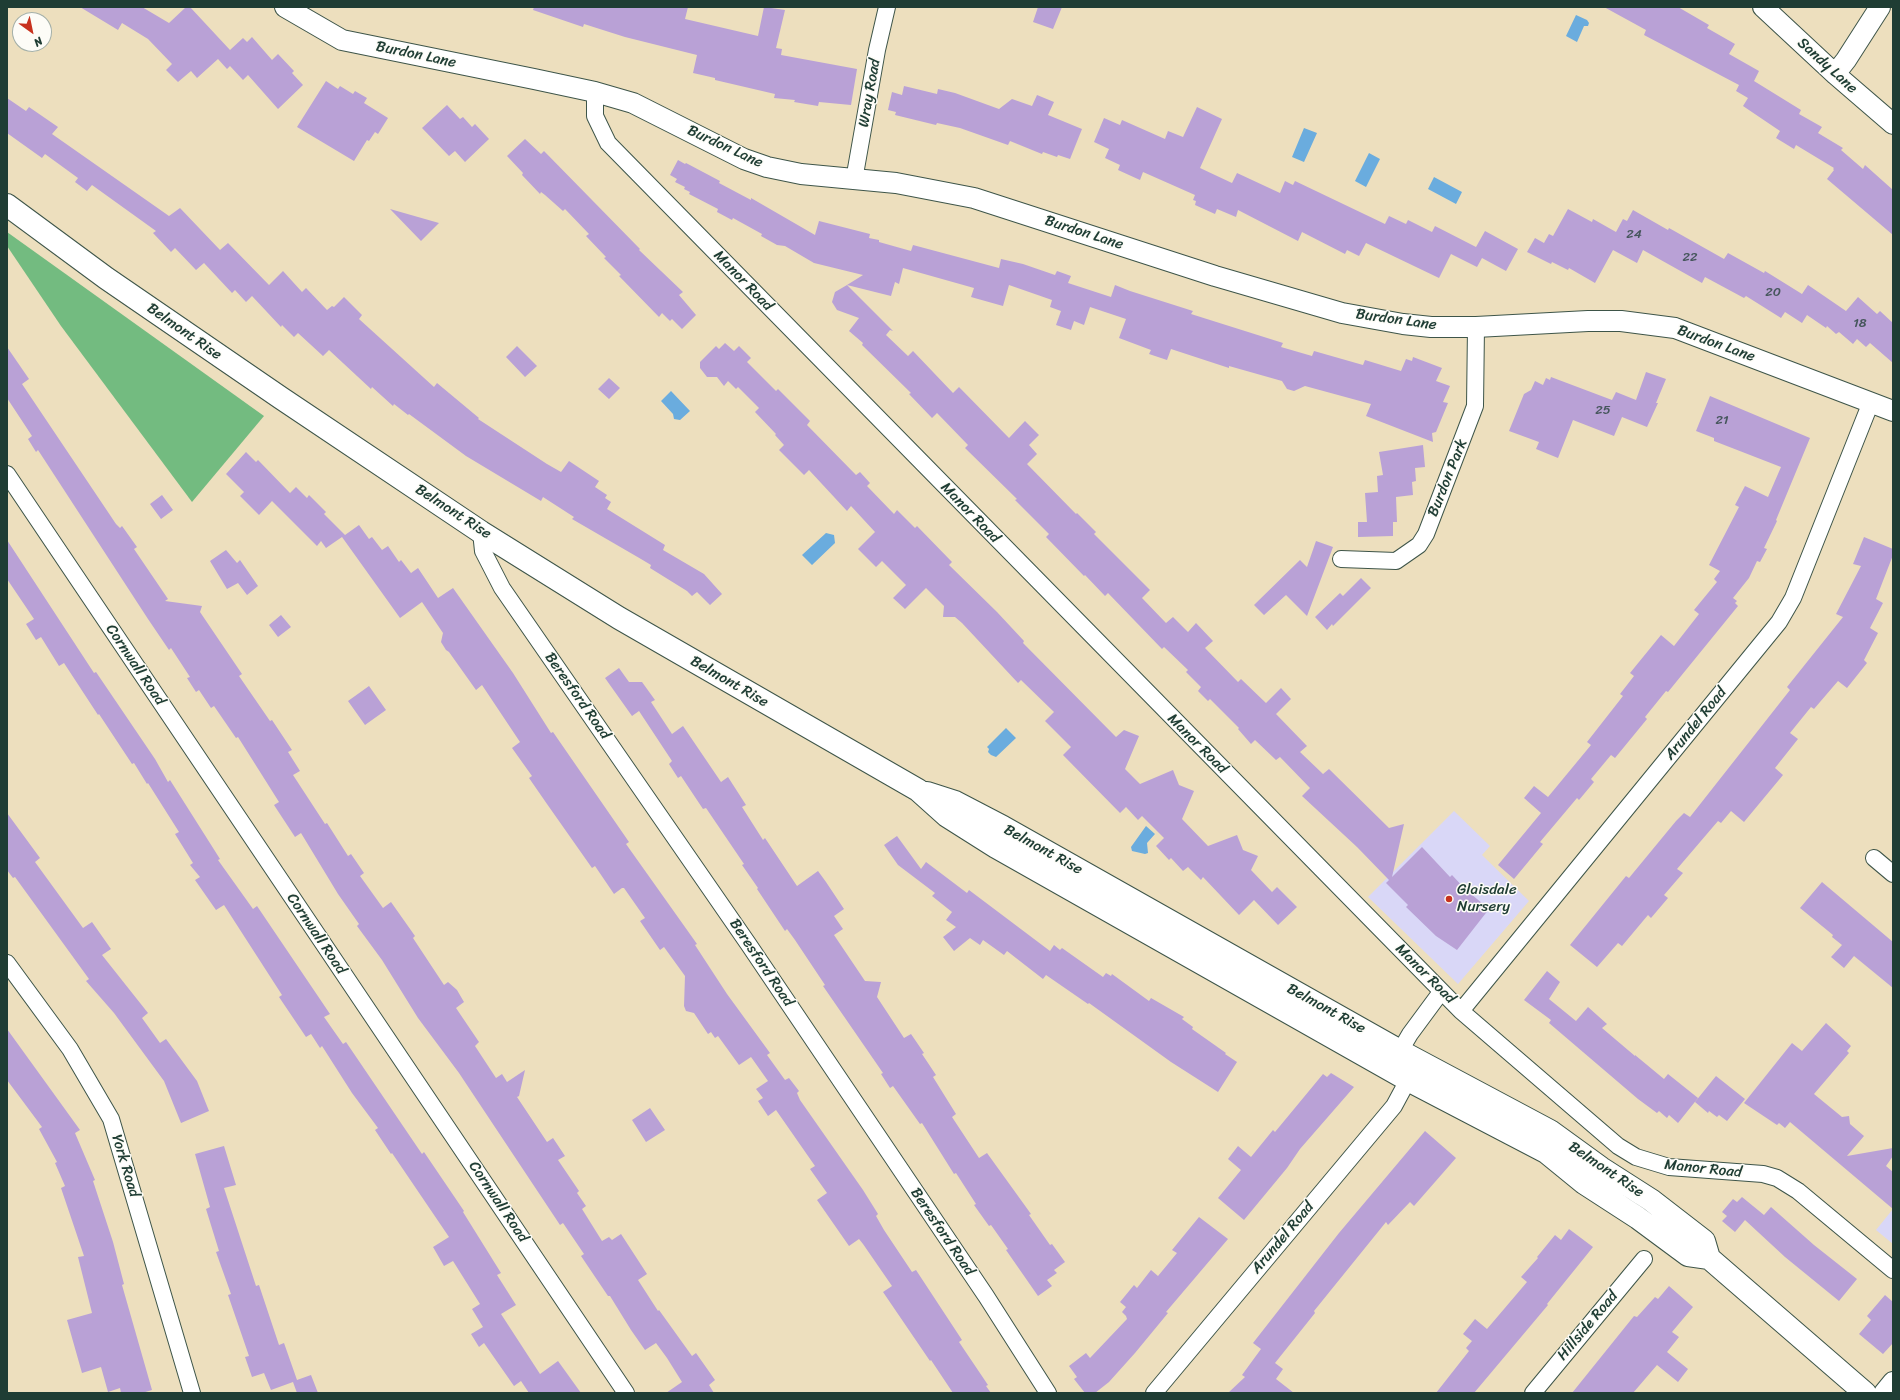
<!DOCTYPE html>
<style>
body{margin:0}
#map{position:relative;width:1900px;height:1400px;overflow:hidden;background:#eddfbe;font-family:Sriracha,sans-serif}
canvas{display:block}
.frame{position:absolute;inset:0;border:8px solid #1f3d34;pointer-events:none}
.north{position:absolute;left:12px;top:12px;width:40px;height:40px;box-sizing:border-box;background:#fdfcf7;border:1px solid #a4b0a9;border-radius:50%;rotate:147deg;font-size:11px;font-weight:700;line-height:16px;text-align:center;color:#1f3d34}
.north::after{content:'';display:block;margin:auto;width:14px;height:18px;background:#c8321e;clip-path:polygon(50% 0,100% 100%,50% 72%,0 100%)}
</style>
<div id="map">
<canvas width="1900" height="1400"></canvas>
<div class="frame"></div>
<div class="north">N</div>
</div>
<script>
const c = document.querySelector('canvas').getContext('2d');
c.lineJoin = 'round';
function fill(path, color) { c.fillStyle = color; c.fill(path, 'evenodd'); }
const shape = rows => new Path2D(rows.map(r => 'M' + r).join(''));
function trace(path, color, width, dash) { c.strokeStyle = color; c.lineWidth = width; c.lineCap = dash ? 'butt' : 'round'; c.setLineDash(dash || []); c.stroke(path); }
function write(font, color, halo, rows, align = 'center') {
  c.font = font + ' Sriracha,sans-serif'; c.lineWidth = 3; c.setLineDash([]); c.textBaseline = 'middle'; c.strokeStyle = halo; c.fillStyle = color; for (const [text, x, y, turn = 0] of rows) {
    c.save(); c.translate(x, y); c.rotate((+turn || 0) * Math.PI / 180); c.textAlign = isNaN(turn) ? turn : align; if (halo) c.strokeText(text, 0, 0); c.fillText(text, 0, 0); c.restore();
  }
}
fill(shape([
 [1454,811,1490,846,1482,855,1529,901,1458,984,1368,897],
 [1893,1209,1893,1244,1876,1230]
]), '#d9d7f7');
fill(shape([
 [7,232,264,416,192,502,61,326,7,246]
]), '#73bb80');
fill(shape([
 [1576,15,1587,20,1589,23,1588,26,1584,26,1577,42,1566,36],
 [1304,128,1317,133,1304,162,1292,157],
 [1369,153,1380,159,1366,187,1355,181],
 [1434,177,1462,192,1456,204,1428,189],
 [671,391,690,411,680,420,674,419,673,414,661,401],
 [826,533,834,535,835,543,812,565,802,555],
 [1006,728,1016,738,996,757,991,755,988,752,989,749,987,747],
 [1146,826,1155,834,1147,843,1148,853,1145,854,1132,851,1131,847]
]), '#6aacde');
fill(shape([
 [80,7,142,7,169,23,186,7,190,7,230,50,243,38,247,42,252,37,272,60,278,54,294,71,292,73,303,85,278,109,248,75,243,80,230,66,227,69,218,59,197,78,191,71,178,82,166,70,172,64,148,39,122,23,118,30],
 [534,7,688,7,685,19,758,36,764,7,785,10,776,48,782,49,781,55,857,69,851,105,819,102,818,106,794,102,795,100,774,98,775,94,715,80,715,78,693,73,697,55,625,37,584,24,583,27,533,10],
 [1038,7,1062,7,1053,29,1033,22],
 [1604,7,1678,7,1709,25,1707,28,1735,44,1729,54,1759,71,1754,81,1801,110,1799,114,1822,127,1818,133,1843,148,1841,150,1863,169,1865,165,1893,190,1893,235,1827,179,1834,170,1833,169,1834,168,1796,145,1794,149,1776,138,1780,131,1743,106,1748,98,1736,91,1739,85,1644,35,1646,30],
 [326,81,338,89,340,86,353,94,355,91,367,98,364,103,388,118,378,134,375,132,369,141,367,140,354,161,297,127],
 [904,86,937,94,938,89,955,93,999,109,1012,99,1032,106,1037,95,1054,102,1048,115,1082,129,1070,159,1058,155,1057,157,1043,152,1042,154,1010,141,1008,145,960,128,937,123,936,125,895,115,896,112,888,110,892,92,902,95],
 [7,98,26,111,29,107,58,127,52,134,169,216,180,208,220,250,228,243,269,285,283,271,302,292,306,288,327,310,332,306,334,307,344,297,362,315,359,319,434,387,437,383,479,418,478,419,547,464,561,472,569,461,599,481,595,487,607,495,605,498,611,502,607,509,665,545,663,550,704,574,722,594,710,605,697,592,692,596,687,591,650,568,651,565,641,559,572,519,574,517,543,497,541,501,466,456,409,414,408,415,394,404,393,406,372,387,371,389,329,350,323,356,298,333,294,337,282,325,281,327,252,296,246,302,235,290,232,293,204,263,196,270,175,248,171,252,153,233,156,231,92,185,87,191,75,182,78,178,45,154,42,158,7,133],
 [447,105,460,119,463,117,472,127,475,124,489,139,465,162,455,151,449,156,422,128],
 [1197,107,1222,119,1200,168,1232,183,1237,173,1280,193,1285,181,1293,185,1295,181,1385,224,1389,216,1406,224,1408,220,1432,232,1435,226,1476,247,1485,231,1518,249,1506,271,1482,258,1477,267,1451,254,1439,278,1366,243,1359,256,1347,250,1345,254,1302,232,1298,241,1238,210,1236,217,1217,209,1215,214,1195,205,1196,201,1193,200,1195,195,1143,172,1140,180,1118,170,1120,165,1105,158,1109,149,1094,142,1104,118,1120,125,1122,120,1165,139,1168,131,1183,137],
 [525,139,541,154,544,151,640,249,639,250,683,292,679,295,696,315,682,329,672,319,670,321,662,313,659,317,619,276,621,275,604,258,606,257,586,236,589,234,565,209,563,211,545,195,541,192,540,194,522,175,523,173,507,156],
 [678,160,685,164,686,163,720,181,719,183,751,200,751,198,815,235,819,221,870,234,869,238,879,240,879,242,911,251,913,245,999,268,1001,259,1023,264,1055,275,1057,271,1071,276,1068,283,1111,297,1115,285,1130,291,1193,311,1191,314,1283,343,1281,347,1312,356,1314,351,1363,365,1365,360,1401,371,1406,359,1412,361,1413,357,1442,368,1436,381,1450,386,1443,402,1448,403,1436,432,1432,433,1433,442,1366,416,1371,404,1305,386,1294,391,1287,389,1282,381,1229,366,1229,368,1171,349,1167,360,1149,354,1151,350,1119,338,1126,319,1090,307,1084,325,1074,321,1071,330,1056,325,1061,311,1050,307,1052,300,1009,285,1003,306,971,297,974,288,903,268,899,284,895,282,891,296,847,285,863,275,814,263,785,246,777,245,761,236,762,234,733,218,732,220,717,212,718,209,689,194,690,192,684,189,685,187,675,182,677,179,670,175],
 [390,209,439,223,421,241],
 [1568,209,1592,222,1593,219,1616,232,1623,219,1627,221,1633,210,1668,230,1669,228,1724,259,1728,253,1764,273,1765,271,1802,294,1808,285,1846,311,1858,297,1877,314,1880,311,1893,323,1893,363,1870,343,1866,347,1857,339,1853,344,1839,332,1836,334,1827,326,1826,328,1807,315,1802,323,1785,312,1781,318,1746,296,1744,298,1705,277,1702,283,1643,250,1637,263,1613,250,1595,283,1569,268,1568,270,1552,262,1551,264,1527,252,1535,238,1544,243,1549,234,1553,236],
 [847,285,893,331,890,330,886,335,908,356,913,351,953,393,959,387,1009,438,1025,421,1039,435,1029,445,1037,454,1027,464,1076,514,1077,513,1096,532,1094,534,1150,590,1142,598,1166,623,1173,617,1188,632,1196,623,1213,641,1205,648,1238,682,1241,679,1266,703,1281,688,1291,699,1276,714,1307,746,1300,752,1323,774,1329,769,1389,828,1404,824,1392,877,1422,847,1450,877,1452,875,1465,889,1489,909,1457,950,1436,936,1406,907,1408,905,1386,883,1389,880,1357,847,1302,796,1310,788,1280,757,1276,760,1255,740,1251,744,1238,729,1239,728,1210,699,1208,701,1198,691,1201,687,1186,672,1188,670,1164,647,1162,649,1108,593,1105,596,1085,575,1084,576,1046,537,1049,534,1015,500,1017,499,965,448,968,445,937,413,932,418,909,394,911,393,862,345,863,343,849,331,859,318,837,310,832,302,835,292],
 [725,343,734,351,739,346,751,358,747,362,776,391,778,389,810,421,807,425,856,475,860,472,870,483,867,486,894,514,897,510,915,528,917,526,952,562,949,565,997,612,1024,641,1023,643,1116,737,1124,730,1139,736,1125,769,1140,784,1173,770,1179,785,1194,791,1182,819,1208,846,1237,835,1243,850,1258,856,1251,870,1272,892,1277,887,1297,907,1278,925,1254,900,1239,915,1203,877,1201,880,1188,867,1183,871,1171,858,1169,860,1156,846,1164,838,1142,816,1138,820,1126,807,1120,813,1063,755,1071,747,1045,721,1054,712,1021,680,1018,683,962,623,955,617,943,617,944,606,926,588,905,609,893,598,906,585,882,561,876,567,858,549,875,532,851,506,847,511,809,470,804,475,779,450,784,445,775,435,776,434,755,412,759,408,738,387,736,389,728,381,724,386,717,377,707,377,700,368,700,362,716,346,719,349],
 [517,346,537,366,525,377,506,357],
 [7,347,29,379,22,384,116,524,120,528,122,526,137,547,134,549,168,599,165,601,202,606,200,612,242,674,239,676,270,721,272,720,292,750,288,752,300,771,293,775,325,824,327,823,348,856,351,854,364,873,360,876,383,908,391,902,415,936,413,938,444,985,448,982,457,990,464,1002,456,1008,479,1042,475,1046,496,1078,502,1074,507,1082,525,1070,519,1096,517,1097,547,1142,553,1138,565,1156,558,1160,579,1191,577,1193,586,1206,582,1209,602,1241,609,1237,612,1240,621,1234,647,1274,638,1280,658,1311,659,1310,692,1356,696,1353,715,1380,709,1385,714,1393,666,1393,682,1382,667,1358,656,1343,645,1350,631,1330,610,1296,608,1296,581,1256,584,1254,563,1223,560,1225,459,1073,418,1018,382,960,357,926,359,924,338,894,301,833,295,837,274,805,279,802,238,737,236,738,214,706,211,708,199,690,196,692,187,678,190,677,171,648,169,650,148,619,38,450,36,452,28,439,32,436,7,398],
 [1646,372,1666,379,1656,403,1658,403,1647,427,1622,417,1614,436,1573,420,1558,458,1536,449,1539,442,1509,431,1524,394,1531,390,1535,381,1543,385,1546,378,1550,380,1551,377,1612,400,1616,392,1636,400],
 [609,378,620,388,609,399,598,389],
 [1710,396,1810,438,1776,520,1777,521,1764,548,1767,549,1760,562,1757,561,1749,578,1733,598,1737,601,1735,603,1738,606,1668,692,1666,691,1645,717,1647,719,1615,758,1611,755,1591,779,1594,782,1579,800,1577,798,1540,842,1543,844,1514,879,1498,865,1541,813,1524,798,1534,786,1548,797,1591,745,1587,742,1623,696,1620,694,1634,676,1630,673,1661,635,1674,646,1699,614,1694,610,1717,582,1714,579,1720,571,1709,565,1739,507,1735,505,1745,486,1768,497,1781,467,1714,441,1714,438,1696,431],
 [1423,445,1425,467,1415,468,1416,481,1412,482,1413,495,1396,497,1397,522,1393,522,1393,536,1358,537,1358,522,1367,522,1365,493,1378,492,1377,476,1383,475,1379,452],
 [246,452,256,462,258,460,290,493,296,487,307,498,309,495,326,512,324,514,345,535,359,525,369,539,372,537,382,550,388,546,399,562,401,560,411,573,418,568,438,598,453,588,513,673,551,733,553,732,629,842,626,844,697,944,695,945,727,994,770,1053,767,1055,785,1080,789,1078,799,1091,797,1093,800,1100,863,1190,878,1214,876,1216,884,1230,912,1272,916,1270,962,1340,959,1342,988,1385,986,1386,991,1393,953,1393,931,1360,930,1361,883,1292,892,1286,863,1244,859,1239,849,1246,817,1200,827,1193,810,1169,815,1166,776,1110,768,1116,758,1101,763,1098,756,1089,768,1081,751,1057,739,1065,718,1036,715,1038,711,1032,708,1034,694,1013,686,1011,684,1006,685,976,664,947,660,950,640,921,645,918,624,888,622,888,614,894,595,866,592,868,547,804,529,778,532,776,512,748,520,742,482,685,476,690,449,652,446,650,441,642,443,633,422,602,400,618,342,537,326,548,321,541,317,546,272,501,259,515,240,496,244,492,226,474],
 [162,495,173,510,161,519,150,504],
 [1864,537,1893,549,1893,555,1876,599,1883,603,1870,628,1878,633,1864,660,1867,663,1847,688,1838,681,1814,709,1811,707,1790,733,1798,739,1775,768,1783,775,1744,822,1731,811,1721,823,1718,821,1677,869,1683,873,1664,895,1668,898,1651,918,1648,915,1622,946,1618,943,1597,967,1570,945,1626,876,1629,878,1676,821,1684,813,1690,817,1790,690,1787,687,1843,617,1836,614,1861,566,1853,564],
 [7,540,94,673,96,672,155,759,168,782,170,780,220,859,218,860,253,909,257,906,330,1014,324,1017,343,1044,346,1042,422,1154,424,1152,464,1211,463,1212,501,1273,497,1275,516,1305,501,1314,540,1374,558,1361,581,1393,529,1393,521,1381,514,1386,484,1343,479,1347,471,1334,483,1327,472,1309,480,1304,453,1261,444,1266,433,1247,449,1237,392,1153,391,1154,375,1130,378,1128,352,1093,322,1046,320,1048,311,1034,306,1037,279,997,282,995,224,905,216,910,195,880,200,877,190,865,193,863,175,834,179,832,148,783,147,784,134,763,132,764,99,714,98,715,64,663,59,666,41,637,36,640,26,624,34,619,7,579],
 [1316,541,1333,547,1307,616,1286,595,1264,615,1254,605,1300,560,1307,567],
 [226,550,237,563,240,560,258,586,247,595,238,583,227,589,210,561],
 [1361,578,1371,588,1333,626,1332,624,1327,630,1315,617,1340,593,1343,596],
 [281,615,291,627,278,637,269,625],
 [619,668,629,682,642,682,655,700,651,702,672,734,683,726,721,782,728,777,746,805,742,807,763,840,765,838,797,886,818,871,826,882,844,909,834,916,843,929,834,935,865,981,881,982,877,997,904,1038,911,1034,924,1053,922,1054,936,1075,933,1077,956,1114,952,1117,979,1158,987,1153,1031,1214,1029,1215,1050,1245,1052,1244,1065,1262,1054,1270,1057,1273,1047,1280,1052,1286,1038,1296,1006,1250,1008,1249,991,1225,989,1226,974,1205,976,1204,956,1173,954,1174,922,1123,920,1124,893,1086,890,1088,881,1074,883,1073,823,986,825,985,795,940,787,929,785,931,757,889,758,888,742,865,744,864,706,808,703,809,681,776,678,778,669,764,672,761,639,711,632,716,605,678],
 [369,686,386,710,365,725,348,701],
 [7,813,40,858,35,862,83,928,92,922,111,949,102,955,148,1013,142,1018,160,1043,166,1039,197,1081,209,1111,181,1123,164,1081,114,1013,86,981,89,979,15,877,13,878,7,870],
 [897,836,921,869,926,862,967,893,969,890,1050,951,1054,945,1060,950,1062,948,1103,977,1106,973,1111,976,1112,974,1149,1001,1151,998,1184,1017,1182,1019,1193,1027,1192,1029,1226,1053,1225,1054,1237,1062,1218,1092,1171,1062,1089,1003,1088,1004,1046,975,1043,979,1007,951,1004,955,983,940,980,945,970,938,954,951,943,937,956,927,946,920,952,912,932,896,935,893,898,865,884,845],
 [1822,882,1893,942,1893,988,1854,956,1844,968,1831,957,1842,945,1832,937,1833,935,1800,908],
 [1547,971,1560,982,1549,999,1576,1021,1588,1007,1607,1024,1602,1028,1635,1056,1635,1055,1664,1079,1668,1074,1698,1098,1678,1123,1669,1115,1667,1118,1659,1111,1657,1113,1638,1099,1549,1023,1551,1020,1524,1000],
 [1826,1023,1851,1046,1847,1051,1849,1053,1814,1094,1842,1117,1849,1116,1850,1124,1864,1136,1847,1156,1893,1148,1893,1156,1886,1166,1893,1172,1893,1209,1790,1122,1785,1128,1779,1123,1777,1125,1744,1103,1792,1043,1802,1051],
 [7,1029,80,1130,75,1133,95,1180,93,1181,113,1242,124,1284,122,1285,152,1390,142,1393,121,1393,120,1388,108,1392,101,1367,82,1373,67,1320,92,1313,78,1257,84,1256,61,1188,65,1186,55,1163,57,1162,39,1129,42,1127,7,1080],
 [1331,1073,1354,1087,1300,1149,1287,1168,1244,1220,1218,1198,1241,1170,1228,1159,1238,1146,1251,1157,1273,1130,1275,1132,1323,1074,1327,1077],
 [1716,1076,1745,1099,1727,1121,1719,1115,1717,1117,1709,1111,1708,1113,1695,1102],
 [650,1108,665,1130,646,1142,632,1120],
 [1425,1131,1456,1158,1414,1206,1410,1202,1388,1225,1386,1222,1314,1311,1315,1313,1275,1363,1283,1369,1276,1379,1294,1393,1228,1393,1245,1377,1242,1375,1261,1349,1253,1343,1339,1233],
 [224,1146,236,1185,224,1188,256,1286,259,1285,279,1345,284,1343,297,1380,311,1375,318,1393,297,1393,293,1382,271,1390,264,1373,252,1377,245,1357,249,1356,228,1295,231,1294,216,1252,219,1251,206,1209,210,1207,195,1154],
 [1742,1197,1764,1215,1771,1207,1814,1245,1857,1279,1839,1301,1785,1257,1745,1220,1735,1232,1722,1221,1727,1216,1722,1212,1733,1199,1737,1202],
 [1199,1217,1228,1239,1166,1312,1168,1313,1135,1353,1109,1382,1095,1393,1085,1393,1074,1379,1077,1377,1069,1366,1086,1353,1090,1358,1127,1319,1126,1316,1122,1312,1126,1307,1120,1302,1134,1285,1137,1288,1151,1270,1158,1276,1177,1253,1172,1250],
 [1569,1229,1593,1247,1547,1304,1548,1305,1474,1393,1436,1393,1469,1351,1466,1348,1472,1341,1463,1334,1475,1319,1487,1329,1527,1282,1521,1277,1538,1258,1537,1257,1555,1235,1561,1240],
 [1669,1286,1693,1307,1672,1332,1679,1337,1667,1352,1688,1369,1678,1382,1657,1365,1633,1393,1572,1393,1634,1316,1637,1317,1655,1297,1658,1299],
 [1885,1295,1893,1302,1893,1343,1883,1354,1859,1334,1871,1320,1867,1316]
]), '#b9a1d6');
const minor = shape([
 [595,92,595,116,608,143,1461,1011,1618,1146,1636,1157,1669,1167,1763,1174,1777,1178,1798,1191,1893,1270],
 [854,180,877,50,887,7],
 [7,474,626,1393],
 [481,532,483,551,502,588,749,945,986,1296,1048,1393],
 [1341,559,1396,561,1419,545,1426,534,1475,406,1476,327],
 [1874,858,1893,874],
 [7,963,70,1049,111,1119,192,1393],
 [1461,1011,1779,622,1793,598,1871,402],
 [1400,1051,1410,1034,1441,992],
 [1154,1393,1394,1106,1408,1080],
 [1533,1393,1644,1259]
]);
const tertiary = shape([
 [285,7,342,40,534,79,595,92,633,103,744,159,767,167,801,174,896,183,974,198,1215,276,1342,313,1403,324,1431,327,1476,327,1588,321,1621,321,1675,328,1893,411],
 [1763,7,1835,74,1893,124],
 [1835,74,1846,60,1880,7],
 [1884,1393,1893,1382]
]);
const trunk = shape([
 [7,205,106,278,281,398,481,532,619,618,918,790,947,816,996,847,1408,1080,1546,1152,1584,1183,1638,1218,1688,1255,1709,1258,1865,1393],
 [927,793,955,802,1003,827,1400,1051,1550,1131,1601,1168,1651,1200,1704,1241,1709,1258]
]);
trace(minor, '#3e5549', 18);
trace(tertiary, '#3e5549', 22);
trace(trunk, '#3e5549', 24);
trace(minor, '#fff', 16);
trace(tertiary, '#fff', 20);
trace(trunk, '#fff', 22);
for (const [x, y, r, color] of [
 [1449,899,4,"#c8321e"]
]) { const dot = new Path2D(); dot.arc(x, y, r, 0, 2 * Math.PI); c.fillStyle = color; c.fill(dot); trace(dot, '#fdfcf7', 1.5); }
write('13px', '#46565c', null, [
 ["24",1634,235],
 ["22",1690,258],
 ["20",1773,293],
 ["18",1860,324],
 ["25",1603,411],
 ["21",1722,421]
]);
write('15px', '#1f3d34', '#fdfcf7', [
 ["Burdon Lane",416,55,12],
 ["Sandy Lane",1827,66,42],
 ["Wray Road",870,93,-80],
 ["Burdon Lane",725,147,25],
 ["Burdon Lane",1084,233,18],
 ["Manor Road",743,281,46],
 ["Burdon Lane",1396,320,8],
 ["Belmont Rise",184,332,35],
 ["Burdon Lane",1716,344,20],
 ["Burdon Park",1448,478,-68],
 ["Belmont Rise",453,512,33],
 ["Manor Road",970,513,46],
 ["Cornwall Road",135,665,56],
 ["Belmont Rise",729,682,30],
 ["Beresford Road",577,696,55],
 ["Arundel Road",1696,724,-51],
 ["Manor Road",1197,744,45],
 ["Belmont Rise",1043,850,29],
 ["Cornwall Road",316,934,56],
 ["Beresford Road",761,963,56],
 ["Manor Road",1425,974,45],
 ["Belmont Rise",1326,1009,29],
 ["York Road",125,1166,73],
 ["Manor Road",1703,1169,6],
 ["Belmont Rise",1606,1170,34],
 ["Cornwall Road",498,1202,56],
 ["Beresford Road",942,1232,56],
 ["Arundel Road",1283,1238,-50],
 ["Hillside Road",1588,1326,-50]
]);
write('15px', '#1f3d34', '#fdfcf7', [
 ["Glaisdale",1457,890],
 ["Nursery",1457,907]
], 'left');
</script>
